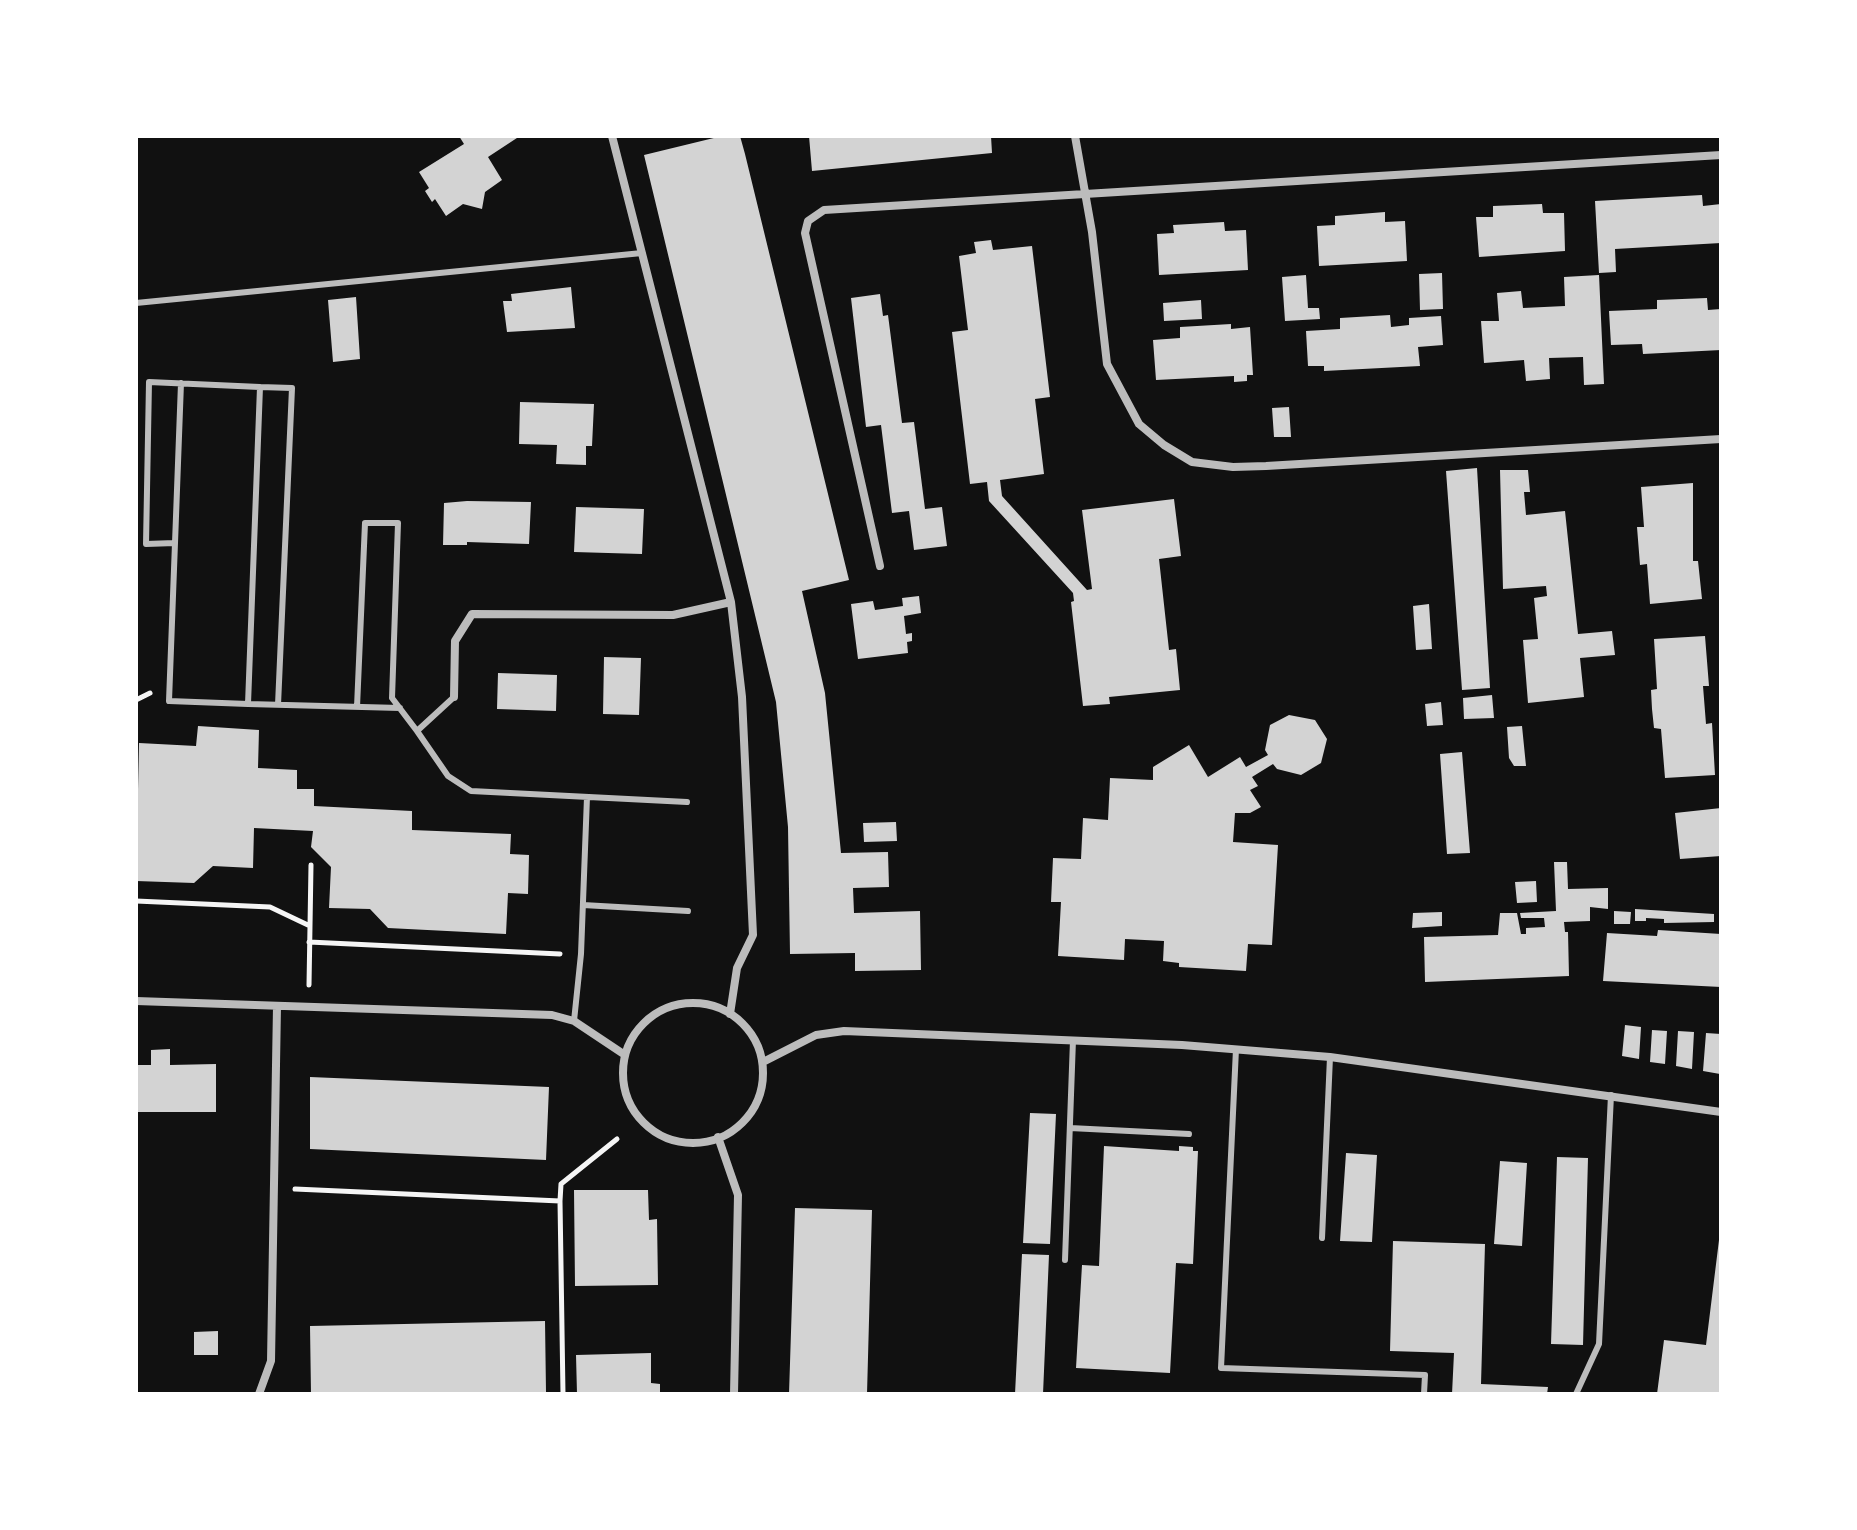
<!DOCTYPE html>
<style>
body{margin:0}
#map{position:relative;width:1857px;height:1530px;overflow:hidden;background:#111;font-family:"Noto Sans",sans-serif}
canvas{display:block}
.frame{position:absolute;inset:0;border:138px solid #fff;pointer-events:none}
</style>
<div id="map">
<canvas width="1857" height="1530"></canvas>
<div class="frame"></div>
</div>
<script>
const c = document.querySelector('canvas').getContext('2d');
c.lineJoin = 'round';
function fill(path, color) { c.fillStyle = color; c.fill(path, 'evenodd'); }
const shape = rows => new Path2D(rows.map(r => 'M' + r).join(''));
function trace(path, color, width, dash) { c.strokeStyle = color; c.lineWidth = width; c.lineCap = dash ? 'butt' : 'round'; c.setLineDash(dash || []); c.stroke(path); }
fill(shape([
 [459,136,520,136,488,157,502,180,485,192,482,209,463,204,446,216,435,199,432,202,425,191,429,188,419,172,464,144],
 [722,136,740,136,745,154,849,580,802,591,825,693,841,853,888,852,889,887,853,888,854,913,920,911,921,970,855,971,855,953,790,954,788,827,776,702,644,155],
 [809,136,991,136,992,153,812,171],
 [1702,195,1703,206,1721,204,1721,243,1615,249,1616,272,1599,273,1595,201],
 [1542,204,1543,213,1564,213,1565,251,1479,257,1476,217,1493,217,1493,206],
 [1385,212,1385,222,1405,221,1407,261,1319,266,1317,226,1335,225,1335,216],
 [1224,222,1225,231,1246,230,1248,270,1159,275,1157,234,1174,233,1173,225],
 [991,240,993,250,1032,246,1050,397,1035,399,1044,474,1000,480,1002,496,1087,590,1092,589,1082,510,1174,499,1181,556,1159,559,1169,650,1176,649,1180,690,1109,697,1110,704,1083,706,1071,602,1074,601,1073,593,989,501,987,482,970,484,952,332,968,330,959,256,976,253,974,242],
 [1442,273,1443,309,1420,310,1419,274],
 [1306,275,1308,308,1319,308,1320,319,1285,321,1282,277],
 [1599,275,1604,384,1584,385,1583,357,1549,358,1550,379,1526,381,1524,360,1484,363,1481,321,1499,321,1497,293,1521,291,1523,308,1565,306,1564,277],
 [571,287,575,328,507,332,503,301,512,301,511,294],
 [880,294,883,316,888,315,902,423,914,422,925,509,942,507,947,546,914,550,909,511,892,513,881,425,866,427,851,298],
 [356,297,360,359,333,362,328,300],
 [1707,298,1708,310,1721,309,1721,350,1643,354,1642,344,1611,345,1609,311,1657,309,1657,300],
 [1201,300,1202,319,1164,321,1163,303],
 [1390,315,1391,327,1409,325,1409,318,1441,316,1443,345,1418,347,1420,366,1324,371,1324,366,1308,366,1306,331,1340,329,1340,318],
 [1231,324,1231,329,1250,327,1253,375,1247,375,1247,381,1234,382,1234,376,1156,380,1153,340,1180,338,1180,327],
 [520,402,594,404,592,446,586,446,586,465,556,464,557,445,519,444],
 [1289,407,1291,437,1274,437,1272,408],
 [1477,468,1490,688,1462,690,1446,471],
 [1500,470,1528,470,1530,492,1524,492,1526,515,1565,511,1578,634,1612,631,1615,655,1580,658,1584,697,1528,703,1523,640,1538,639,1534,598,1547,596,1546,586,1503,589],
 [1693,483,1693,561,1698,561,1702,599,1650,604,1647,564,1640,565,1637,527,1644,527,1641,487],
 [467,501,531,502,529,544,467,542,467,545,443,545,444,503],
 [576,507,644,509,642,554,574,552],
 [919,596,921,613,904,616,906,634,912,633,912,641,907,642,908,653,858,659,851,604,873,601,875,610,903,606,902,598],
 [1429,604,1432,649,1416,650,1413,606],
 [1705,636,1709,686,1703,686,1706,724,1712,723,1715,775,1665,778,1661,729,1654,728,1652,709,1651,690,1657,689,1654,639],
 [604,657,641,658,639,715,603,714],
 [498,673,557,675,556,711,497,709],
 [1492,695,1494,718,1464,719,1463,698],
 [1441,702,1443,725,1427,726,1425,704],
 [1289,715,1315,720,1327,739,1321,763,1301,775,1277,769,1273,764,1252,777,1258,786,1250,790,1261,807,1250,813,1235,813,1233,842,1278,845,1272,945,1248,944,1246,971,1179,967,1179,963,1163,961,1164,941,1125,939,1124,960,1058,956,1061,902,1051,902,1053,858,1081,859,1083,818,1108,820,1110,778,1153,780,1153,767,1189,745,1208,777,1240,757,1246,767,1268,755,1265,750,1270,725],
 [198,726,259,730,258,768,297,770,297,789,314,789,314,806,412,811,412,830,511,834,510,854,529,855,528,894,508,893,506,934,388,928,370,909,329,908,331,867,311,847,313,831,254,828,253,868,213,866,194,883,136,881,139,743,196,746],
 [1522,726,1526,766,1514,766,1509,758,1507,727],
 [1462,752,1470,853,1447,854,1440,754],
 [1721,808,1721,856,1680,859,1675,813],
 [896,822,897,841,864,842,863,823],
 [1554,862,1567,862,1568,889,1608,888,1608,909,1590,907,1590,921,1564,922,1565,932,1568,932,1569,976,1425,982,1424,937,1498,935,1500,913,1517,913,1521,934,1526,934,1526,928,1545,927,1544,918,1521,918,1520,913,1556,911],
 [1536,881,1537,902,1517,903,1515,882],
 [1635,909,1714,914,1714,922,1664,923,1664,919,1646,918,1646,921,1635,921],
 [1614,911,1631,912,1630,924,1614,924],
 [1442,912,1442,926,1412,928,1413,913],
 [1658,930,1721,934,1721,987,1603,981,1607,933,1657,936],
 [1625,1025,1641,1027,1639,1059,1622,1056],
 [1652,1030,1667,1031,1665,1064,1650,1062],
 [1678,1031,1694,1032,1692,1069,1676,1066],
 [1706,1033,1721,1034,1720,1074,1703,1071],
 [170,1049,170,1065,216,1064,216,1112,136,1112,136,1065,151,1065,151,1050],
 [310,1077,549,1087,546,1160,310,1149],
 [1030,1113,1056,1114,1050,1244,1023,1243],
 [1104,1146,1179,1151,1179,1146,1193,1147,1193,1151,1198,1151,1193,1264,1176,1263,1170,1373,1076,1368,1082,1265,1099,1266],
 [1346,1153,1377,1155,1372,1242,1340,1241],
 [1557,1157,1588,1158,1583,1345,1551,1344],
 [1500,1161,1527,1163,1522,1246,1494,1244],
 [574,1190,648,1190,649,1220,657,1219,658,1285,575,1286],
 [795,1208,872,1210,867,1394,789,1394],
 [1719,1240,1721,1394,1657,1394,1664,1340,1706,1345],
 [1393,1241,1485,1244,1481,1384,1548,1387,1547,1394,1452,1394,1454,1353,1390,1351],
 [1022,1254,1049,1255,1043,1394,1015,1394],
 [545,1321,546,1392,311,1394,310,1326],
 [218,1331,218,1355,194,1355,194,1332],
 [651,1353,651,1383,660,1384,660,1394,577,1394,576,1355]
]), '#d3d3d3');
trace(shape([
 [136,700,150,693],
 [136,901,270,907,310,926,311,865],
 [309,942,560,954],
 [309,985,310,926],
 [295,1189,560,1201,563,1394],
 [560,1201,561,1184,617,1139]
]), '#f5f5f5', 5);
trace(shape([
 [136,303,642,253],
 [260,387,292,388,278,705],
 [175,543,181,383],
 [454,697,417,731,448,776,471,791,687,802],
 [248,704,169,701,175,543,146,544,149,382,260,387,248,704,400,708],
 [357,707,365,523,398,523,392,698,417,731],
 [583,905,688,911],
 [574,1021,581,954,587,797],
 [1236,1049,1221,1368,1425,1375,1424,1394],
 [1070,1128,1189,1134],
 [1322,1238,1330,1057],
 [1065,1260,1073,1040],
 [1576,1394,1599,1344,1611,1095]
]), '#bcbcbc', 6);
trace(shape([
 [612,136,731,602,742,697,753,935,737,968,730,1014],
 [1075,136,1092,232,1107,364,1139,424,1164,445,1192,462,1233,467,1266,466,1721,439],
 [880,566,805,233,808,221,824,210,1721,155],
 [454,697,455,641,472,614,673,615,731,602],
 [136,1001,552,1015,574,1021,625,1055],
 '623 1073a70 70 0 1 1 140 0a70 70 0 1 1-140 0Z',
 [763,1062,816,1035,844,1031,1182,1045,1330,1057,1721,1112],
 [718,1137,738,1195,734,1394],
 [259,1394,271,1361,277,1006]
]), '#bcbcbc', 8);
</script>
